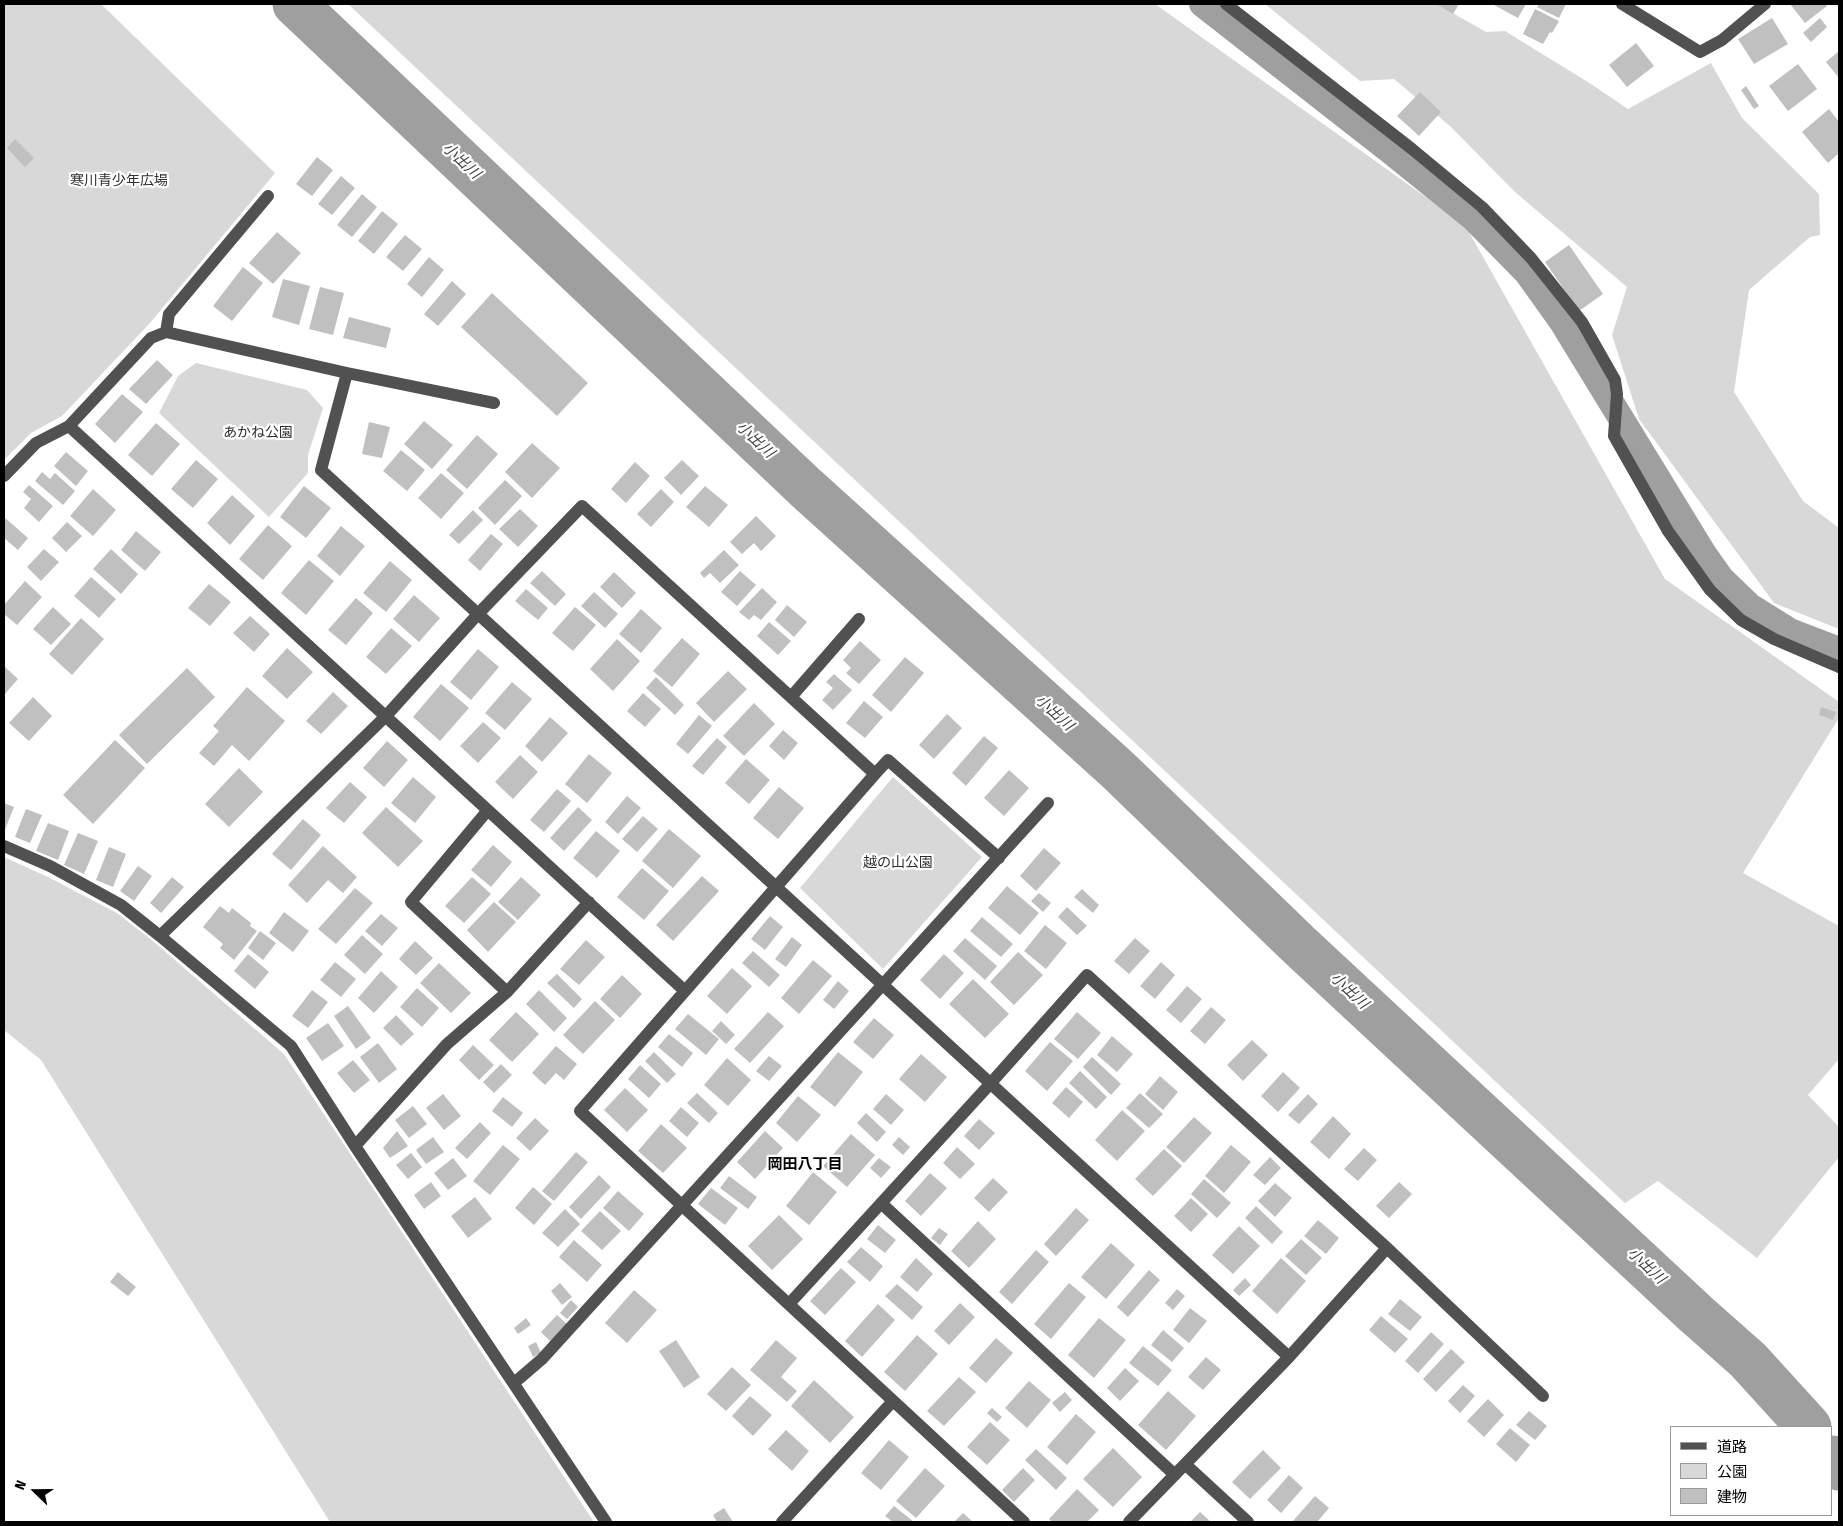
<!DOCTYPE html>
<meta charset="utf-8">
<style>
body{margin:0}
#map{position:relative;width:1843px;height:1526px;overflow:hidden;background:#fff;font-family:"Fira Sans Condensed","Noto Sans JP",sans-serif}
canvas{display:block}
.frame{position:absolute;inset:0;border:5px solid #000;pointer-events:none}
.legend{position:absolute;left:1670px;top:1426px;width:162px;height:90px;box-sizing:border-box;background:#fff;border:1px solid #999;margin:0;padding:6px 9px;list-style:none;font-size:15px;color:#000}
.legend li{display:flex;align-items:center;gap:10px;height:25px}
.legend b{width:25px;border:1px solid #999}
.north{position:absolute;left:10px;top:1466px;width:50px;height:50px;-webkit-text-stroke:4px #fff;paint-order:stroke;rotate:292deg;font-size:14px;font-weight:700;line-height:20px;text-align:center;color:#000}
.north::after{content:'';display:block;margin:auto;width:18px;height:22px;background:#000;clip-path:polygon(50% 0,100% 100%,50% 72%,0 100%)}
</style>
<div id="map">
<canvas width="1843" height="1526"></canvas>
<div class="frame"></div>
<ul class="legend">
<li><b style="height:6px;background:#515151"></b>道路</li>
<li><b style="height:14px;background:#d8d8d8"></b>公園</li>
<li><b style="height:14px;background:#c0c0c0"></b>建物</li>
</ul>
<div class="north">N</div>
</div>
<script>
const c = document.querySelector('canvas').getContext('2d');
c.lineJoin = 'round';
function fill(path, color) { c.fillStyle = color; c.fill(path, 'evenodd'); }
const shape = rows => new Path2D(rows.map(r => 'M' + r).join(''));
function trace(path, color, width, dash) { c.strokeStyle = color; c.lineWidth = width; c.lineCap = dash ? 'butt' : 'round'; c.setLineDash(dash || []); c.stroke(path); }
function write(font, color, halo, rows, align = 'center') {
  c.font = font + ' "Fira Sans Condensed","Noto Sans JP",sans-serif'; c.lineWidth = 4.5; c.setLineDash([]); c.textBaseline = 'middle'; c.strokeStyle = halo; c.fillStyle = color; for (const [text, x, y, turn = 0] of rows) {
    c.save(); c.translate(x, y); c.rotate((+turn || 0) * Math.PI / 180); c.textAlign = isNaN(turn) ? turn : align; if (halo) c.strokeText(text, 0, 0); c.fillText(text, 0, 0); c.restore();
  }
}
fill(shape([
 [4,4,101,4,275,173,150,323,62,416,31,433,4,460],
 [348,4,1155,4,1465,225,1665,579,1839,702,1839,718,1743,873,1839,926,1839,1059,1808,1095,1839,1127,1839,1157,1757,1258,1658,1181,1625,1203],
 [1265,4,1437,4,1486,32,1505,31,1591,84,1628,109,1711,63,1742,118,1819,194,1820,235,1810,237,1749,290,1734,392,1803,501,1839,528,1839,629,1774,603,1639,419,1612,335,1627,287,1515,192,1451,127,1394,79,1360,81],
 [196,363,307,390,323,408,308,455,308,473,269,517,159,413,178,376],
 [893,777,982,857,883,969,800,888],
 [4,857,48,877,117,913,154,942,284,1054,594,1522,330,1522,41,1060,4,1030]
]), '#d8d8d8');
trace(shape([
 [1202,4,1390,151,1472,217,1527,273,1562,322,1704,554,1721,578,1750,606,1790,631,1839,650]
]), '#9f9f9f', 26);
trace(shape([
 [295,4,805,487,1118,770,1299,945,1696,1314,1748,1360,1809,1427],
 [1832,1458,1839,1468]
]), '#9f9f9f', 45);
fill(shape([
 [1436,4,1459,4,1453,14],
 [1492,4,1526,4,1518,18],
 [1539,4,1566,4,1559,18,1537,7],
 [1790,4,1825,4,1827,6,1805,23],
 [1535,9,1559,21,1552,33,1550,32,1543,44,1523,34],
 [1772,18,1788,44,1754,64,1738,39],
 [1820,18,1827,27,1811,42,1803,33],
 [1636,43,1654,66,1627,87,1609,65],
 [1839,51,1839,78,1826,62],
 [1798,64,1817,89,1788,111,1769,86],
 [1746,86,1759,106,1754,109,1741,90],
 [1420,92,1441,112,1419,136,1397,116],
 [1829,109,1839,122,1839,153,1828,163,1802,132],
 [15,139,34,158,25,167,7,148],
 [317,157,333,170,312,196,296,184],
 [341,176,355,188,332,215,318,204],
 [362,194,377,207,352,237,337,225],
 [382,211,398,224,374,254,358,241],
 [277,232,301,253,273,284,249,263],
 [405,235,422,249,403,271,386,257],
 [1569,245,1603,294,1579,311,1545,262],
 [429,257,444,270,422,297,407,284],
 [243,267,263,283,232,321,213,306],
 [283,279,310,286,299,325,272,317],
 [452,281,466,294,438,326,424,314],
 [320,287,344,293,333,335,309,329],
 [492,293,588,383,557,416,461,327],
 [349,317,391,328,386,348,343,338],
 [157,360,173,375,146,404,129,389],
 [122,394,143,412,115,443,95,424],
 [424,421,453,445,432,469,404,444],
 [369,422,390,427,382,458,362,454],
 [156,423,180,444,152,476,128,455],
 [477,435,498,454,467,489,446,470],
 [532,443,560,468,532,498,505,472],
 [401,450,425,470,407,491,383,471],
 [66,452,88,471,76,486,54,466],
 [196,460,218,479,193,508,171,489],
 [682,460,699,476,681,495,664,478],
 [635,462,650,476,626,503,611,489],
 [42,472,50,479,55,473,75,491,63,505,35,481],
 [441,473,464,493,441,519,418,498],
 [505,480,522,496,495,525,478,508],
 [29,485,53,506,39,522,24,508,31,499,23,492],
 [304,486,331,508,306,538,280,517],
 [705,486,728,505,709,527,686,507],
 [93,489,116,510,93,536,70,516],
 [661,489,674,502,651,527,637,514],
 [232,495,255,516,230,545,207,523],
 [520,509,538,526,518,547,499,529],
 [473,510,483,520,459,544,449,535],
 [756,516,776,536,761,551,754,543,742,554,730,542],
 [4,517,28,538,18,550,4,538],
 [67,522,82,536,66,552,52,538],
 [268,525,292,546,263,580,239,559],
 [341,526,365,546,340,576,317,556],
 [136,531,161,552,145,571,121,550],
 [491,534,503,544,480,571,468,560],
 [44,549,59,562,41,581,27,567],
 [111,549,138,574,121,594,93,569],
 [724,550,739,565,720,583,710,573,704,578,700,573],
 [309,560,334,581,306,615,281,593],
 [390,561,412,580,386,612,363,593],
 [542,571,566,594,555,606,530,583],
 [740,571,756,585,737,606,721,592],
 [614,572,636,593,622,608,600,587],
 [91,577,116,599,99,618,74,596],
 [25,581,42,597,17,625,4,614,4,605],
 [209,584,231,602,210,626,188,608],
 [762,588,777,602,761,620,754,615,749,620,739,612],
 [526,589,548,608,538,620,515,601],
 [594,592,618,614,605,628,581,606],
 [414,595,440,618,419,642,393,619],
 [356,598,373,613,346,645,328,630],
 [787,605,807,622,794,637,775,620],
 [53,607,71,624,51,645,33,629],
 [575,607,596,625,573,651,552,633],
 [641,609,662,628,641,653,619,634],
 [250,616,270,634,254,652,233,633],
 [81,618,104,639,72,675,49,654],
 [769,622,791,641,778,655,757,636],
 [391,628,412,646,386,674,366,657],
 [682,638,700,654,672,687,653,671],
 [617,639,640,661,613,691,590,669],
 [860,641,881,660,859,684,846,673,851,668,843,660],
 [287,648,313,672,287,699,262,676],
 [478,649,499,667,471,700,450,682],
 [905,657,924,673,891,712,872,695],
 [4,666,18,679,4,695],
 [187,668,215,697,147,764,119,735],
 [728,671,747,689,714,722,696,703],
 [834,674,852,690,833,710,822,700,833,688,826,682],
 [656,677,684,705,675,715,646,688],
 [512,682,532,699,505,730,485,713],
 [441,684,469,708,440,741,413,717],
 [247,687,285,721,249,761,232,745,214,766,199,753,219,731,213,726],
 [333,692,348,706,321,734,306,721],
 [643,693,661,709,645,727,627,711],
 [33,697,52,716,29,741,9,723],
 [864,701,883,717,865,738,846,723],
 [754,703,775,724,744,756,723,736],
 [1821,707,1836,712,1833,720,1819,715],
 [947,714,962,728,934,759,919,745],
 [699,715,712,726,688,754,676,744],
 [550,717,568,733,542,762,525,746],
 [483,722,501,738,478,763,460,746],
 [783,730,798,743,784,760,769,746],
 [984,736,998,748,966,786,952,773],
 [717,738,727,747,703,775,692,766],
 [115,740,145,768,93,824,63,795],
 [387,741,408,760,384,787,363,768],
 [589,754,612,773,587,803,565,784],
 [520,755,538,772,513,799,495,782],
 [746,759,770,780,749,804,725,783],
 [239,768,263,792,229,827,205,804],
 [1009,770,1029,788,1004,816,984,798],
 [413,777,436,797,415,823,391,803],
 [350,782,367,797,344,823,326,808],
 [779,787,804,808,778,839,753,818],
 [557,789,571,801,544,832,530,820],
 [627,796,641,808,618,834,605,822],
 [4,803,14,807,4,832],
 [386,807,423,841,398,867,362,833],
 [578,807,592,820,564,851,550,838],
 [26,809,42,815,30,843,15,837],
 [643,816,658,829,637,852,622,839],
 [303,819,321,835,291,870,272,854],
 [48,823,69,831,58,860,36,851],
 [669,829,701,856,673,888,642,861],
 [596,831,620,851,597,878,573,858],
 [78,833,98,841,84,874,64,865],
 [493,845,512,862,491,887,471,870],
 [323,846,357,877,343,893,328,880,307,903,288,885],
 [109,847,126,854,113,887,96,880],
 [1044,848,1061,863,1036,891,1020,876],
 [138,866,152,876,134,901,120,891],
 [642,868,669,891,644,920,617,897],
 [702,876,719,891,673,941,656,925],
 [172,877,184,887,161,913,150,903],
 [472,877,491,894,464,923,445,906],
 [521,877,541,895,518,920,498,902],
 [1007,886,1039,913,1020,935,988,908],
 [355,888,373,903,336,944,318,929],
 [1082,889,1099,905,1093,913,1074,897],
 [1039,893,1051,903,1043,912,1031,901],
 [494,902,516,922,488,952,467,930],
 [220,906,229,913,232,908,251,923,250,926,257,931,234,960,220,948,223,944,203,927],
 [1067,907,1087,926,1077,935,1058,917],
 [284,912,309,931,293,952,269,933],
 [381,914,398,928,382,946,365,931],
 [770,916,783,927,765,950,751,939],
 [982,917,1013,944,1001,957,970,931],
 [1045,925,1067,943,1046,969,1024,951],
 [260,931,276,943,263,960,248,948],
 [362,935,383,954,365,974,344,955],
 [792,937,802,945,786,967,775,959],
 [965,938,997,966,985,980,953,951],
 [1135,938,1150,951,1129,974,1114,961],
 [586,940,605,957,579,985,560,969],
 [415,941,433,958,416,975,399,959],
 [753,951,780,975,769,987,742,963],
 [1018,952,1043,975,1014,1005,990,982],
 [248,954,269,972,255,989,234,971],
 [944,954,964,973,940,999,920,980],
 [813,960,832,976,799,1014,781,998],
 [335,962,356,979,341,997,320,980],
 [1161,962,1175,975,1155,999,1140,986],
 [439,963,471,993,451,1013,420,983],
 [732,968,752,986,727,1014,707,996],
 [381,971,398,987,374,1013,358,998],
 [557,974,582,999,574,1008,547,983],
 [622,975,642,994,620,1018,600,999],
 [973,979,1009,1014,985,1038,949,1004],
 [838,981,849,991,834,1009,823,1000],
 [1187,986,1202,999,1181,1023,1166,1010],
 [417,988,439,1008,422,1027,400,1007],
 [312,990,328,1002,308,1028,292,1016],
 [539,990,567,1018,554,1032,526,1004],
 [595,1001,615,1020,583,1054,563,1035],
 [348,1006,371,1038,356,1049,334,1016],
 [1211,1007,1226,1020,1205,1044,1190,1031],
 [516,1012,539,1034,512,1062,489,1040],
 [768,1012,784,1026,750,1063,734,1049],
 [1077,1012,1101,1033,1078,1059,1054,1039],
 [688,1014,719,1039,706,1055,675,1029],
 [396,1015,414,1034,401,1046,383,1028],
 [874,1018,894,1035,873,1059,853,1042],
 [721,1021,735,1035,726,1044,712,1031],
 [328,1023,344,1046,322,1061,306,1038],
 [669,1034,693,1053,682,1067,658,1047],
 [1112,1036,1133,1054,1117,1072,1097,1055],
 [1252,1040,1268,1055,1243,1081,1227,1065],
 [1050,1042,1073,1061,1047,1091,1025,1071],
 [378,1043,397,1069,379,1083,360,1057],
 [473,1045,494,1065,479,1080,459,1060],
 [556,1046,577,1064,564,1080,556,1073,545,1085,532,1073],
 [654,1052,676,1074,667,1083,645,1061],
 [838,1052,863,1072,835,1107,810,1087],
 [921,1054,947,1077,925,1102,899,1079],
 [769,1056,782,1066,769,1081,756,1071],
 [1092,1057,1121,1084,1111,1095,1083,1067],
 [727,1058,751,1080,728,1106,704,1085],
 [353,1060,370,1080,354,1093,337,1073],
 [501,1064,512,1075,494,1093,483,1082],
 [640,1065,661,1084,649,1098,628,1079],
 [1080,1071,1107,1097,1096,1109,1069,1083],
 [1283,1072,1300,1088,1278,1112,1261,1096],
 [1160,1076,1178,1092,1163,1110,1145,1094],
 [1066,1087,1083,1102,1069,1118,1052,1103],
 [625,1088,648,1110,627,1132,604,1110],
 [697,1093,718,1113,709,1123,687,1103],
 [1140,1093,1163,1114,1149,1128,1126,1108],
 [443,1094,461,1116,444,1130,426,1108],
 [886,1094,904,1110,891,1125,873,1109],
 [1308,1094,1318,1104,1299,1124,1288,1115],
 [798,1096,821,1115,797,1142,776,1123],
 [503,1097,523,1113,512,1127,492,1111],
 [413,1106,427,1124,409,1138,395,1120],
 [681,1107,699,1123,687,1137,669,1121],
 [1122,1110,1145,1131,1117,1161,1095,1140],
 [866,1113,886,1132,877,1142,857,1123],
 [1333,1116,1351,1134,1329,1159,1310,1142],
 [1194,1117,1212,1133,1184,1163,1166,1147],
 [535,1118,549,1131,530,1151,516,1138],
 [979,1119,995,1133,979,1150,964,1136],
 [480,1122,491,1133,467,1159,455,1148],
 [661,1124,687,1148,663,1173,638,1151],
 [397,1131,408,1146,390,1158,383,1148],
 [765,1131,783,1148,755,1179,737,1162],
 [851,1134,875,1155,847,1187,823,1166],
 [433,1137,444,1152,426,1164,416,1150],
 [899,1137,910,1147,903,1155,892,1145],
 [503,1145,520,1159,490,1195,473,1181],
 [1231,1145,1251,1162,1224,1193,1205,1176],
 [957,1147,975,1164,960,1179,943,1163],
 [1364,1148,1377,1160,1358,1181,1344,1169],
 [1164,1149,1182,1166,1153,1196,1135,1179],
 [576,1152,588,1162,554,1201,542,1191],
 [411,1153,422,1167,408,1179,396,1165],
 [1270,1157,1281,1168,1265,1185,1253,1175],
 [453,1158,467,1176,448,1190,434,1173],
 [879,1158,891,1167,881,1178,870,1168],
 [813,1172,837,1192,809,1225,786,1206],
 [930,1173,947,1188,921,1216,905,1201],
 [599,1175,611,1187,581,1219,569,1207],
 [729,1176,757,1197,748,1209,720,1188],
 [993,1178,1008,1192,989,1212,974,1198],
 [1204,1179,1231,1203,1217,1218,1191,1194],
 [431,1182,441,1196,424,1209,414,1195],
 [1399,1182,1412,1194,1389,1218,1376,1206],
 [1275,1183,1292,1198,1275,1217,1258,1201],
 [533,1187,552,1204,534,1225,515,1208],
 [711,1188,738,1208,725,1225,698,1204],
 [618,1191,644,1214,629,1231,603,1208],
 [475,1197,492,1219,468,1238,451,1216],
 [1191,1198,1208,1214,1191,1232,1174,1216],
 [1256,1206,1283,1232,1272,1244,1245,1218],
 [1076,1208,1089,1220,1056,1256,1044,1244],
 [565,1209,580,1224,558,1247,542,1233],
 [600,1211,621,1231,602,1250,581,1231],
 [779,1215,803,1239,772,1270,748,1246],
 [1318,1220,1339,1238,1326,1254,1304,1236],
 [978,1221,996,1239,969,1268,951,1251],
 [878,1225,896,1240,885,1253,867,1239],
 [1239,1226,1260,1246,1233,1274,1212,1255],
 [939,1228,948,1234,940,1245,931,1238],
 [1301,1239,1322,1258,1306,1275,1285,1256],
 [574,1240,602,1265,587,1282,559,1257],
 [1111,1243,1135,1265,1106,1299,1081,1277],
 [861,1247,883,1266,870,1282,847,1262],
 [1036,1250,1049,1262,1012,1304,999,1292],
 [916,1258,933,1274,917,1292,900,1277],
 [1281,1258,1306,1281,1277,1314,1252,1291],
 [841,1268,856,1282,825,1315,810,1301],
 [1149,1270,1160,1280,1128,1317,1117,1307],
 [118,1272,136,1287,128,1296,110,1282],
 [1245,1278,1251,1285,1239,1296,1233,1290],
 [560,1283,572,1297,562,1305,551,1291],
 [1069,1283,1086,1297,1051,1339,1034,1324],
 [897,1284,923,1307,912,1320,885,1296],
 [1177,1289,1185,1296,1173,1310,1165,1303],
 [634,1290,657,1310,627,1343,605,1323],
 [1400,1299,1422,1317,1410,1331,1388,1314],
 [571,1300,578,1307,567,1319,560,1313],
 [960,1303,975,1317,949,1345,934,1331],
 [878,1304,895,1320,862,1357,845,1341],
 [1190,1308,1207,1321,1189,1343,1173,1330],
 [557,1315,569,1326,552,1343,541,1332],
 [1381,1316,1408,1339,1395,1353,1369,1330],
 [526,1318,531,1325,518,1334,514,1328],
 [1099,1318,1126,1340,1094,1378,1068,1355],
 [1163,1330,1184,1348,1172,1362,1151,1345],
 [1431,1332,1444,1344,1418,1373,1405,1361],
 [917,1335,938,1354,905,1391,884,1372],
 [996,1338,1013,1353,986,1383,969,1368],
 [676,1340,700,1377,684,1388,659,1351],
 [776,1340,797,1358,781,1377,797,1391,787,1402,750,1370],
 [536,1342,541,1353,533,1357,528,1346],
 [1143,1346,1172,1370,1158,1386,1129,1363],
 [1451,1349,1465,1362,1436,1392,1423,1379],
 [1206,1357,1221,1370,1203,1390,1188,1377],
 [732,1367,751,1385,726,1411,707,1394],
 [1125,1368,1139,1381,1120,1401,1107,1388],
 [959,1377,976,1392,944,1426,927,1411],
 [814,1380,854,1417,830,1443,791,1406],
 [1029,1381,1051,1400,1027,1428,1005,1408],
 [1463,1385,1475,1396,1460,1413,1448,1401],
 [1168,1391,1196,1416,1166,1450,1138,1425],
 [1065,1392,1072,1400,1060,1412,1052,1403],
 [750,1396,772,1415,753,1436,732,1416],
 [1488,1399,1504,1415,1484,1437,1467,1421],
 [992,1408,1002,1417,997,1422,987,1413],
 [1529,1411,1547,1426,1535,1440,1516,1425],
 [1076,1414,1096,1432,1067,1465,1047,1447],
 [990,1422,1010,1440,987,1465,967,1447],
 [1510,1428,1530,1445,1516,1462,1496,1444],
 [786,1430,809,1451,792,1471,768,1449],
 [889,1440,909,1457,881,1490,861,1473],
 [1113,1448,1142,1477,1113,1507,1083,1479],
 [1036,1449,1067,1478,1056,1490,1025,1460],
 [1263,1450,1281,1468,1250,1499,1232,1482],
 [925,1468,945,1486,916,1518,896,1501],
 [1023,1468,1035,1480,1014,1502,1002,1490],
 [1289,1475,1303,1488,1281,1513,1267,1500],
 [1077,1489,1099,1510,1087,1522,1052,1522,1049,1519],
 [1315,1496,1329,1508,1317,1522,1292,1522],
 [894,1506,914,1522,893,1522,885,1516],
 [724,1508,733,1522,717,1522,713,1515],
 [1200,1512,1211,1522,1190,1522],
 [963,1513,973,1522,954,1522]
]), '#c0c0c0');
trace(shape([
 [1226,4,1412,149,1482,207,1531,258,1582,322,1615,380,1617,394,1614,436,1668,531,1710,590,1741,620,1774,639,1839,667],
 [1622,4,1700,52,1722,40,1765,4],
 [166,332,169,314,268,196],
 [347,373,321,470,1289,1357,1129,1522],
 [69,426,685,991],
 [4,476,36,443,69,426,151,338,166,332,347,373,494,403],
 [791,697,859,619],
 [875,774,580,1111,1024,1522],
 [488,810,411,902,507,992],
 [4,846,50,866,121,905,160,936,386,716,478,614,582,506,875,774,888,760,999,858],
 [160,936,291,1046,355,1146,606,1522],
 [355,1146,447,1044,507,992,589,902],
 [881,1203,1175,1475],
 [789,1304,990,1084,1087,975,1387,1248,1543,1396],
 [1289,1357,1387,1248],
 [514,1383,542,1359,1048,803],
 [1185,1464,1248,1522],
 [782,1522,893,1401]
]), '#515151', 12);
write('14px', '#2f2f2f', '#fff', [
 ["寒川青少年広場",119,181],
 ["あかね公園",258,433],
 ["越の山公園",898,863]
]);
write('italic 15px', '#404040', '#fff', [
 ["小出川",461,161,43],
 ["小出川",755,440,43],
 ["小出川",1054,713,42],
 ["小出川",1349,991,43],
 ["小出川",1646,1266,43]
]);
write('bold 15px', '#000', '#fff', [
 ["岡田八丁目",805,1165]
]);
</script>
